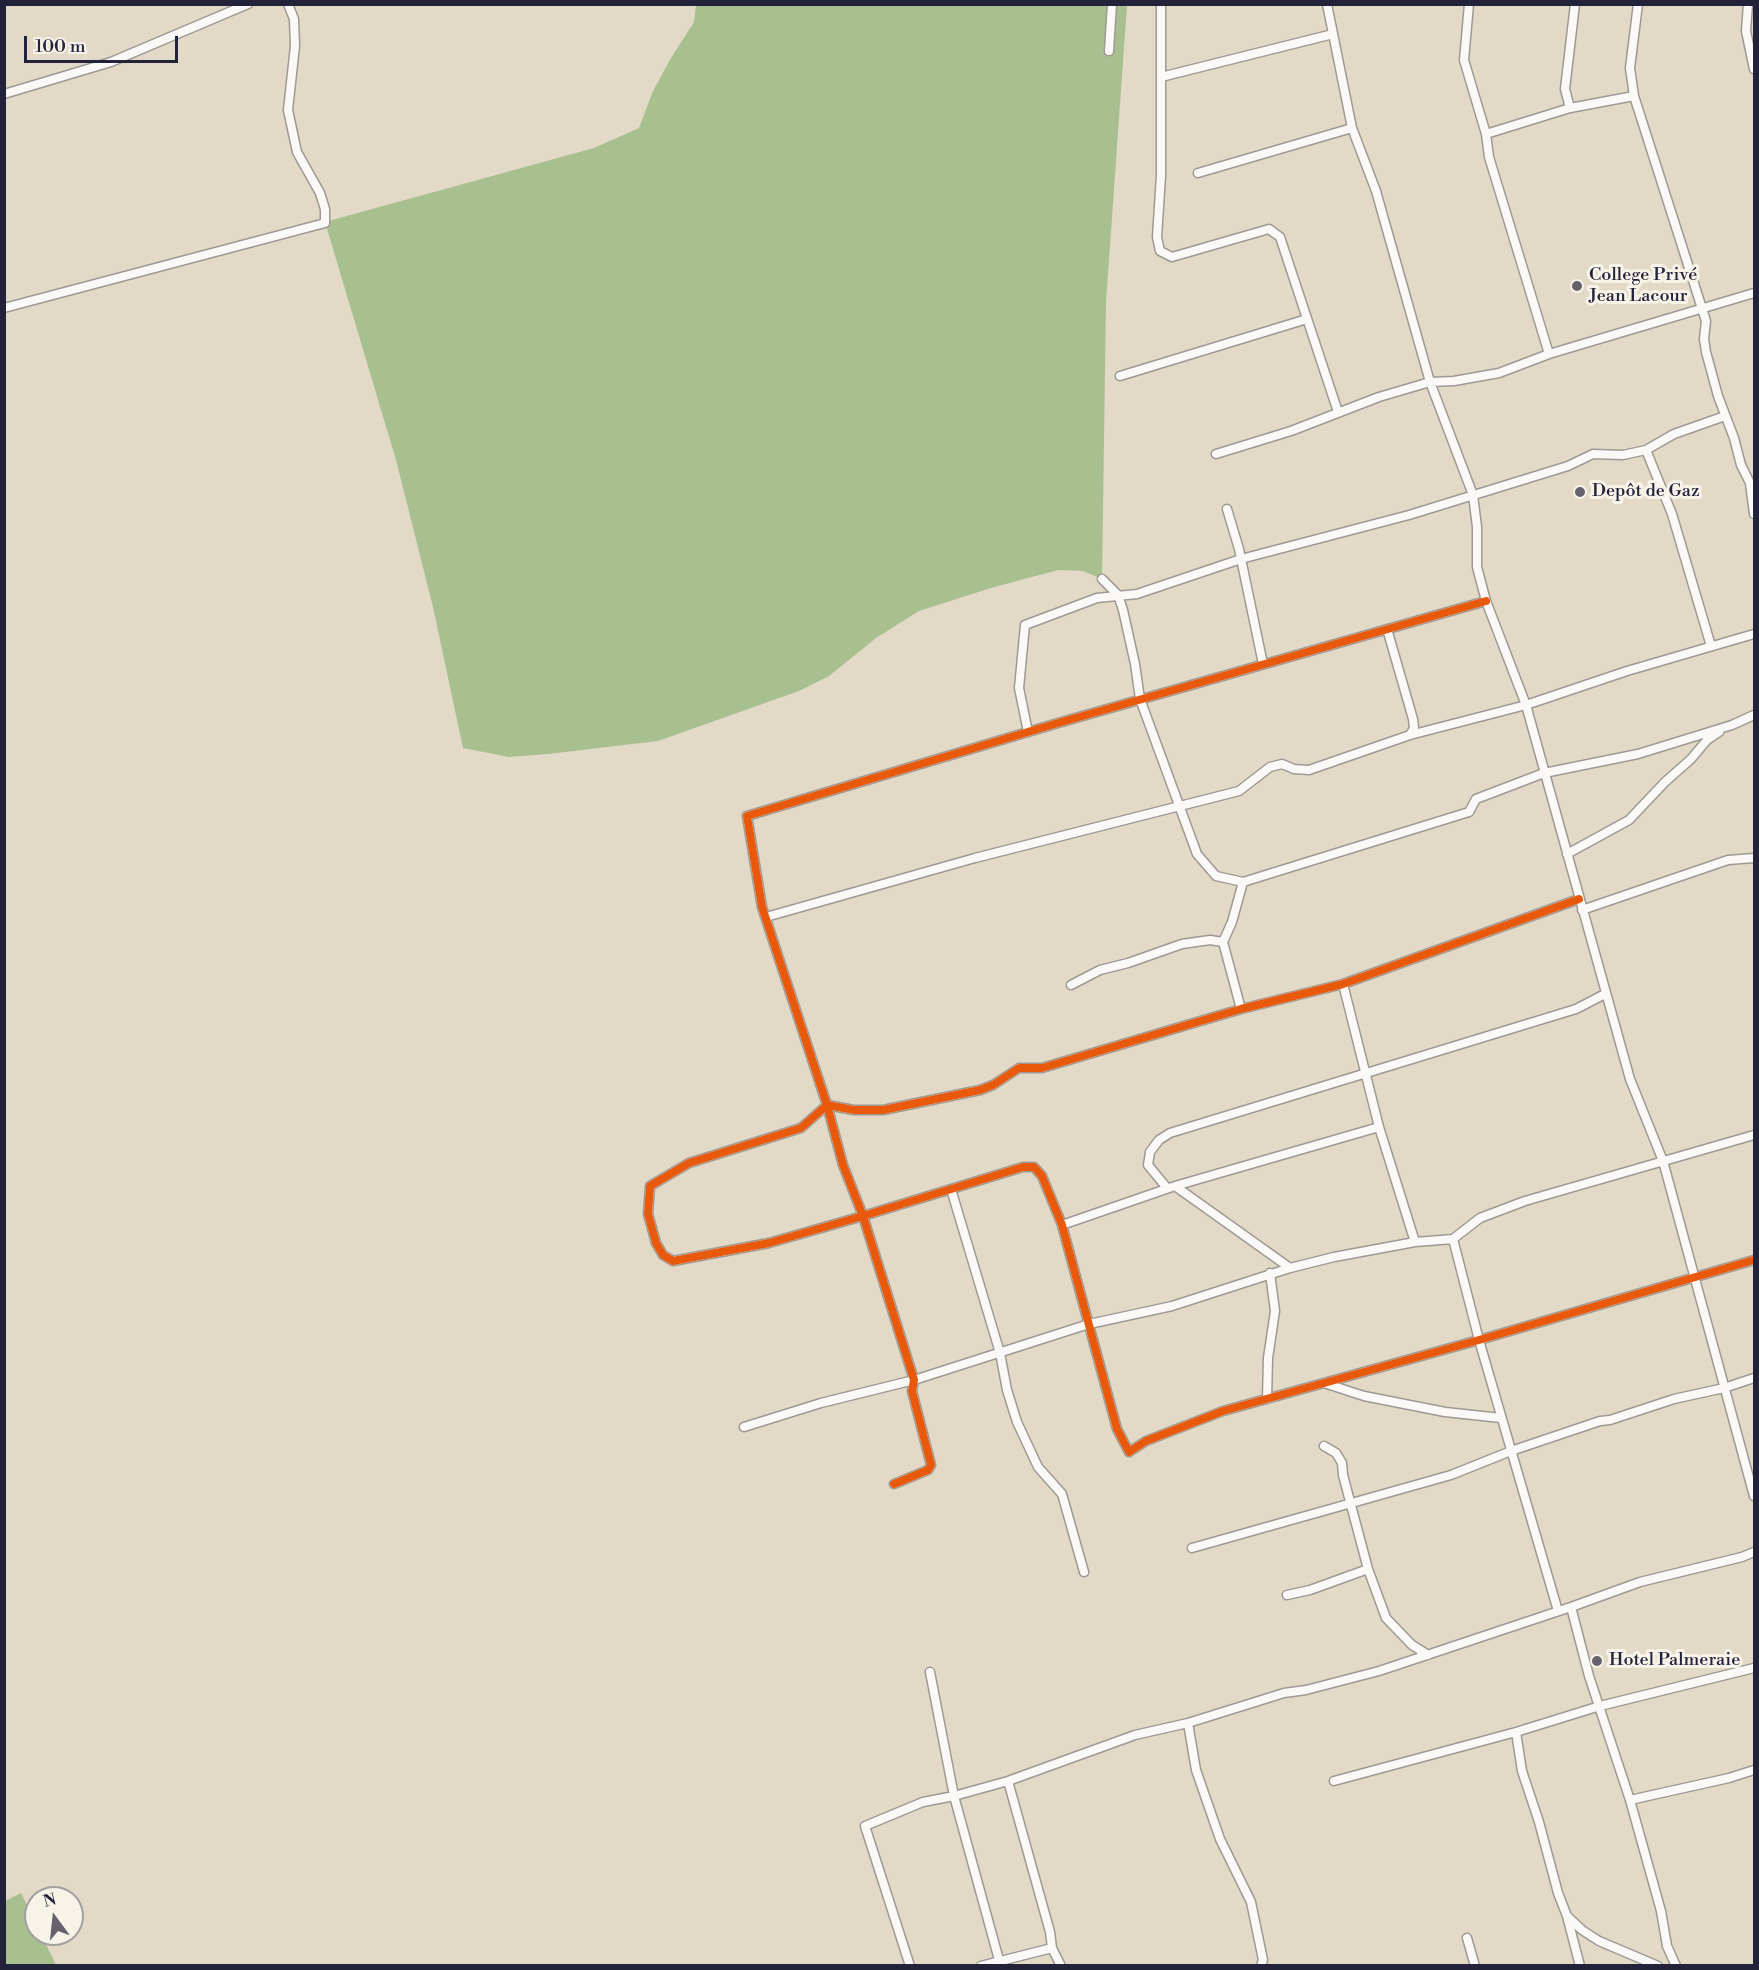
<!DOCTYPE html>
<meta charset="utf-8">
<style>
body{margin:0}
#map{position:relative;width:1759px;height:1970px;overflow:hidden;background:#e2d9c7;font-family:"Libre Bodoni",serif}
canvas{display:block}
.frame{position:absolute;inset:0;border:6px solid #22223b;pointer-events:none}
.north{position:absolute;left:24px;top:1886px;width:60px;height:60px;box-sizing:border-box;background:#f7f3e8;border:2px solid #a29fa3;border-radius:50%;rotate:345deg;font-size:16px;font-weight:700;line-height:24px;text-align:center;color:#22223b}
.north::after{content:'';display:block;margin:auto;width:21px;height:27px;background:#65626c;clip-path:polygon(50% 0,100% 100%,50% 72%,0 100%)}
.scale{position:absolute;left:24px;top:36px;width:154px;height:27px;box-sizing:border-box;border:3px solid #22223b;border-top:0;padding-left:8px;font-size:18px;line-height:21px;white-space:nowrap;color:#22223b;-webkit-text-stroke:4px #f7f3e8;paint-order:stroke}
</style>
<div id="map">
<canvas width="1759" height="1970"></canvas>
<div class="frame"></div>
<div class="north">N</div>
<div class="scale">100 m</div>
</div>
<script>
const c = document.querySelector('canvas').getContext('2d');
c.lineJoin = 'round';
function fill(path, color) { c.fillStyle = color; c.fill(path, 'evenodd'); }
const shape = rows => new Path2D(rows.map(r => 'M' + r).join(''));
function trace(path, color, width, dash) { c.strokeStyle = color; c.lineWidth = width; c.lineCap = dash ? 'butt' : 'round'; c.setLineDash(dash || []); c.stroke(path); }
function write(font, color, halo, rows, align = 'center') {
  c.font = font + ' "Libre Bodoni",serif'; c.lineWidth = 6; c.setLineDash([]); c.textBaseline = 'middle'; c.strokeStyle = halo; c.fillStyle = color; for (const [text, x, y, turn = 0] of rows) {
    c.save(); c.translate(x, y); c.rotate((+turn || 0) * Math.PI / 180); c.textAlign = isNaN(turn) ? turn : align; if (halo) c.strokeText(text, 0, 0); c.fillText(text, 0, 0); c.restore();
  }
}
fill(shape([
 [696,5,1127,5,1106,302,1102,579,1083,571,1058,570,991,588,919,611,876,638,829,676,799,691,658,741,548,754,509,757,463,748,433,607,396,460,325,222,594,148,639,128,653,91,671,58,694,22],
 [21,1893,36,1923,36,1934,41,1934,56,1965,5,1965,5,1901]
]), '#a8bf90');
const minor = shape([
 [1161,4,1161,176,1157,237,1160,251,1172,257,1269,229,1280,237,1338,412],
 [1327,4,1352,128,1376,191,1430,382,1473,495,1477,527,1477,567,1486,601,1526,705,1630,1079,1663,1161,1754,1496],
 [1469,4,1464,60,1486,134,1489,157,1549,354],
 [1638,4,1630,68,1634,96,1706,321,1704,339,1706,352,1718,396,1734,438,1741,465,1750,483,1754,514],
 [1748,4,1746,31,1754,69],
 [1109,51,1112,4],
 [1161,77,1333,34],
 [4,94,111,62,248,4],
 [1570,108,1565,89,1575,4],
 [1486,134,1570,108,1634,96],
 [1198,173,1352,128],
 [4,308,325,223,325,209,320,193,297,152,288,110,295,46,294,19,288,4],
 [1120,376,1307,319],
 [1646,450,1672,514,1711,646],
 [1216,454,1291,431,1379,397,1430,382,1454,381,1499,373,1549,354,1754,293],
 [1227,509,1239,549,1263,664],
 [1102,579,1118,595,1123,610,1135,664,1140,699,1197,854,1216,876,1243,882,1232,922,1223,942,1241,1009],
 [1387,629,1413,719,1414,728,1410,735],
 [1028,732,1019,688,1025,625,1097,598,1137,594,1241,559,1409,515,1568,466,1593,454,1623,455,1646,450,1674,434,1725,416],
 [1567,854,1629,820,1665,782,1691,759,1707,740,1719,732],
 [1243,882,1469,812,1476,799,1544,773,1638,754,1732,725,1754,715],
 [1579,899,1343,984,1241,1009,1042,1068,1019,1068,993,1085,980,1090,883,1110,854,1110,827,1105,801,1128,689,1163,650,1186,648,1214,656,1243,663,1255,673,1261,769,1243,863,1216,1023,1167,1034,1167,1042,1176,1062,1225,1117,1429,1129,1452,1146,1441,1223,1411,1479,1340,1754,1260],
 [1582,910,1728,860,1754,858],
 [766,917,975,858,1239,791,1270,767,1282,764,1294,769,1309,770,1410,735,1526,705,1627,671,1754,634],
 [1343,984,1379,1127,1415,1242,1453,1239,1480,1218,1525,1201,1754,1135],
 [1071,985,1100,970,1128,963,1182,944,1210,940,1223,942],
 [1167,1188,1148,1165,1150,1152,1159,1140,1170,1133,1576,1009,1605,994],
 [951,1189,1000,1353,1007,1390,1017,1422,1038,1467,1062,1494,1084,1572],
 [1062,1225,1172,1187],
 [1453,1239,1479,1340,1558,1611],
 [1290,1268,1175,1186,1379,1127],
 [1324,1383,1364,1396,1445,1412,1501,1418],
 [1267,1399,1268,1358,1275,1311,1270,1273],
 [744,1427,821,1403,914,1380,1089,1324,1172,1306,1290,1268,1334,1257,1415,1242],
 [1324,1446,1336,1453,1342,1463,1343,1475,1368,1569,1386,1618,1412,1645,1428,1655],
 [894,1484,928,1470,931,1465,912,1391,914,1380,863,1216,843,1165,827,1105,762,907,747,816,1058,723,1486,601],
 [1192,1548,1451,1475,1511,1451,1600,1421,1610,1420,1674,1399,1724,1388,1754,1378],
 [1287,1595,1310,1590,1368,1569],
 [1571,1607,1589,1676,1630,1800,1661,1911,1667,1946,1676,1966],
 [930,1672,954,1796,999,1960],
 [1188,1723,1196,1770,1220,1839,1251,1902,1263,1960,1261,1966],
 [1516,1732,1522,1771,1539,1822,1558,1893,1567,1916,1582,1930,1599,1941,1658,1966],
 [1008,1781,1050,1932,1052,1948,1061,1966],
 [1334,1781,1516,1732,1600,1706,1754,1668],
 [1630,1800,1729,1778,1754,1770],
 [1567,1916,1580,1966],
 [1467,1938,1475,1966],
 [910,1966,865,1826,923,1802,954,1796,1008,1781,1135,1735,1188,1723,1284,1693,1306,1690,1379,1671,1571,1607,1640,1582,1742,1557,1754,1552],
 [981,1966,1052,1948]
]);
trace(minor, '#9e9992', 11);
trace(minor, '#fbf9f7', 8);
trace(shape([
 [1579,899,1343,984,1241,1009,1042,1068,1019,1068,993,1085,980,1090,883,1110,854,1110,827,1105,801,1128,689,1163,650,1186,648,1214,656,1243,663,1255,673,1261,769,1243,863,1216,1023,1167,1034,1167,1042,1176,1062,1225,1117,1429,1129,1452,1146,1441,1223,1411,1479,1340,1754,1260],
 [894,1484,928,1470,931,1465,912,1391,914,1380,863,1216,843,1165,827,1105,762,907,747,816,1058,723,1486,601]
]), '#e8590c', 8);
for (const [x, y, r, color] of [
 [1577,286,6,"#65626c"],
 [1580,492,6,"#65626c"],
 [1597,1661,6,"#65626c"]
]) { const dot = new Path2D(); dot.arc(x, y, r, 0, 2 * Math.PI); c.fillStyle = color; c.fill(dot); trace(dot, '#f7f3e8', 2); }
write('18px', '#22223b', '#f7f3e8', [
 ["College Privé",1589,276],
 ["Jean Lacour",1589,297],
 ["Depôt de Gaz",1592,492],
 ["Hotel Palmeraie",1609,1661]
], 'left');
</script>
